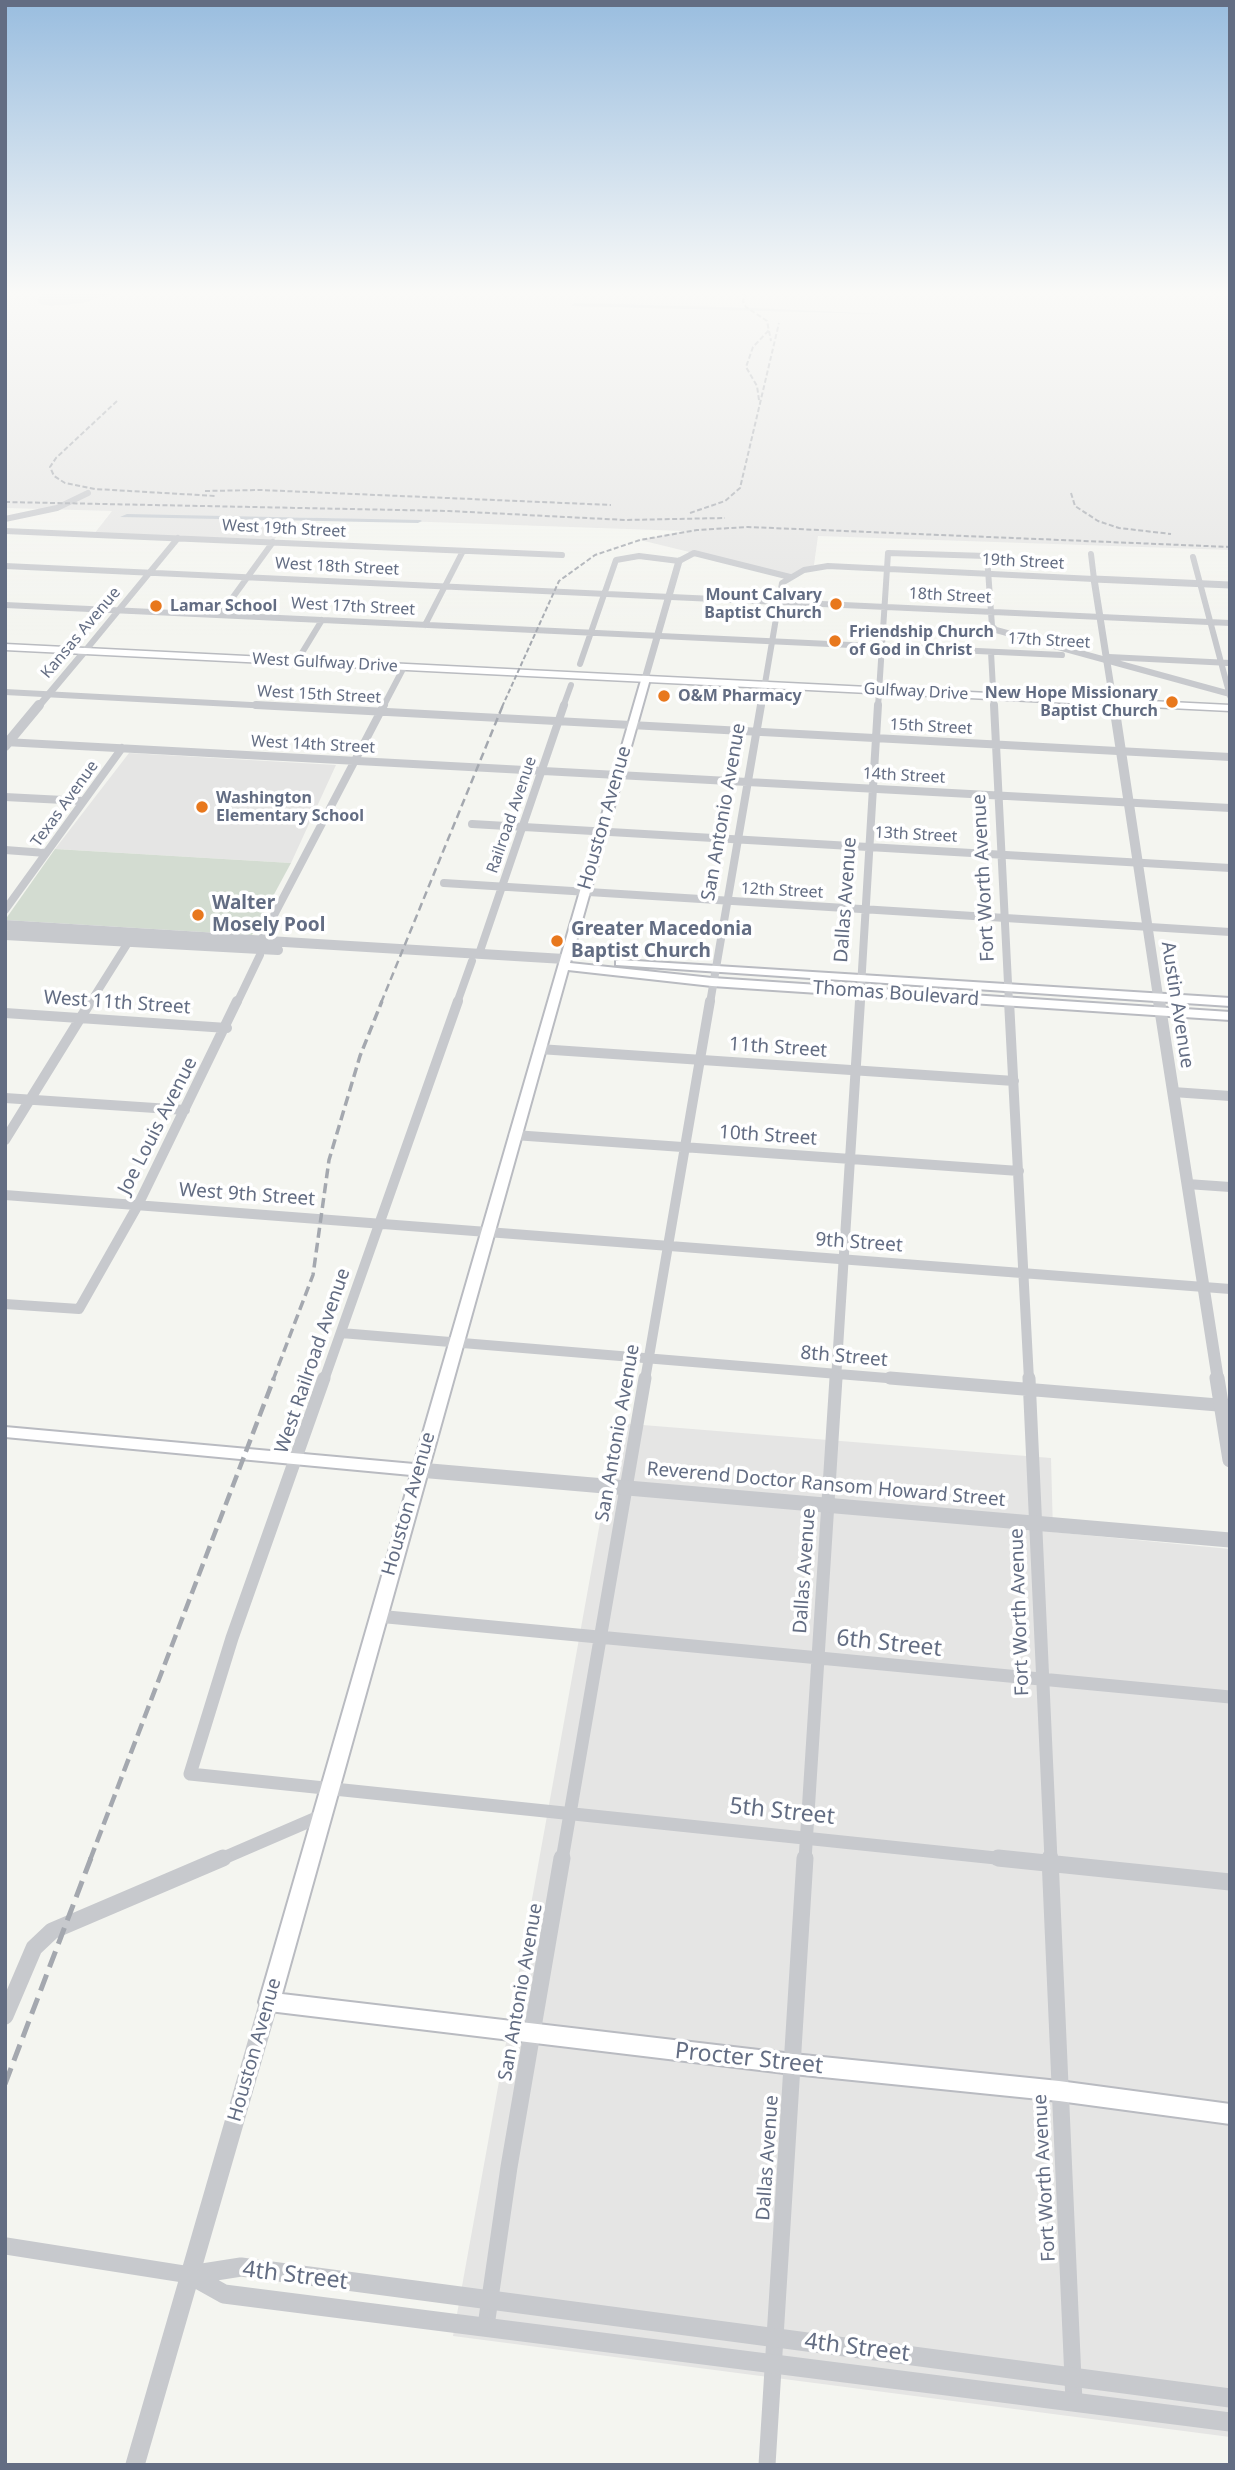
<!DOCTYPE html>
<style>
body{margin:0}
#map{position:relative;width:1235px;height:2470px;overflow:hidden;background:#f4f5f0;font-family:"Noto Sans",sans-serif}
canvas{display:block}
.frame{position:absolute;inset:0;border:7px solid #636d83;pointer-events:none}
</style>
<div id="map">
<canvas width="1235" height="2470"></canvas>
<div class="frame"></div>
</div>
<script>
const c = document.querySelector('canvas').getContext('2d');
c.lineJoin = 'round';
function fill(path, color) { c.fillStyle = color; c.fill(path, 'evenodd'); }
const shape = rows => new Path2D(rows.map(r => 'M' + r).join(''));
function trace(path, color, width, dash) { c.strokeStyle = color; c.lineWidth = width; c.lineCap = dash ? 'butt' : 'round'; c.setLineDash(dash || []); c.stroke(path); }
function write(font, color, halo, rows, align = 'center') {
  c.font = font + ' "Noto Sans",sans-serif'; c.lineWidth = 7; c.setLineDash([]); c.textBaseline = 'middle'; c.strokeStyle = halo; c.fillStyle = color; for (const [text, x, y, turn = 0] of rows) {
    c.save(); c.translate(x, y); c.rotate((+turn || 0) * Math.PI / 180); c.textAlign = isNaN(turn) ? turn : align; if (halo) c.strokeText(text, 0, 0); c.fillText(text, 0, 0); c.restore();
  }
}
fill(shape([
 [5,291,1230,291,1230,550,818,536,814,565,788,576,640,540,683,531,289,517,273,542,94,534,112,511,5,508],
 [129,753,336,765,291,863,55,849],
 [618,1423,1051,1458,1053,1532,1230,1549,1230,2437,453,2336]
]), '#e5e5e4');
fill(shape([
 [55,849,291,863,252,935,5,920]
]), '#d3dcd1');
fill(shape([
 [45,291,119,291,83,303,51,306,40,304,37,299],
 [574,303,753,308,881,314,571,306],
 [127,514,420,520,422,521,418,523,120,517]
]), '#c4cad1');
const secondary = shape([
 [642,677,650,679,570,963,712,978,1230,1012,1230,1020,712,986,568,970,282,1994,793,2054,1059,2081,1230,2104,1230,2124,1059,2101,793,2074,269,2011,262,2009,259,2002,411,1475,5,1437,5,1427,414,1464,642,677],
 [620,960,1230,998,1230,1006,616,965,616,961,620,960]
]);
const primary = shape([
 [5,644,1230,705,1230,711,5,650,5,644]
]);
trace(secondary, '#b9bbc1', 4);
trace(primary, '#b9bbc0', 3);
trace(shape([
 [5,519,57,508,88,493],
 [5,531,562,555],
 [1193,557,1230,696],
 [5,566,1230,623],
 [5,605,1062,655],
 [220,615,273,542],
 [425,625,463,551],
 [85,651,178,538],
 [991,652,994,707],
 [1109,657,1230,663],
 [297,661,322,620],
 [580,664,616,560,639,556,679,561,694,553,790,577],
 [5,692,289,707],
 [383,707,404,667],
 [563,707,571,685],
 [761,707,782,583,804,570,828,566,1094,579,1091,554],
 [878,707,888,553,987,556,992,626,996,630,1230,694]
]), '#c7c9cd', 6);
trace(shape([
 [256,705,1230,757],
 [994,705,1009,1003],
 [5,742,1230,808],
 [5,797,83,801],
 [472,824,1230,868],
 [5,850,46,853],
 [444,883,1230,932],
 [5,910,122,748],
 [260,949,261,940,384,705],
 [479,954,564,705],
 [90,1003,129,941],
 [237,1003,260,955],
 [457,1003,472,961],
 [710,1003,761,705],
 [860,1003,878,705]
]), '#c7c9cd', 8);
trace(shape([
 [1009,1001,1029,1380],
 [5,1013,227,1028],
 [539,1049,1014,1081],
 [1173,1092,1230,1096],
 [5,1098,185,1110],
 [514,1135,1019,1171],
 [5,1140,91,1001],
 [1187,1184,1230,1187],
 [5,1195,1230,1289],
 [5,1304,79,1309,138,1205,237,1001],
 [341,1333,911,1380],
 [324,1380,458,1001],
 [645,1380,710,1001],
 [836,1380,860,1001]
]), '#c7c9cd', 10);
trace(shape([
 [324,1378,232,1638,190,1774,1015,1860],
 [890,1378,1230,1406],
 [1029,1378,1051,1860],
 [377,1616,1230,1697],
 [219,1860,321,1816],
 [562,1860,645,1378],
 [805,1860,836,1378]
]), '#c7c9cd', 13);
trace(shape([
 [998,1858,1230,1882],
 [1050,1858,1074,2402],
 [5,2016,34,1948,52,1931,223,1858],
 [6,2246,190,2275],
 [486,2326,509,2167,562,1858],
 [767,2465,805,1858]
]), '#c7c9cd', 17);
trace(shape([
 [645,679,679,561],
 [38,707,85,651],
 [1114,707,1094,579,1230,585]
]), '#c7c9cd', 7);
trace(shape([
 [1114,705,1159,1003],
 [5,746,39,705],
 [5,925,564,959],
 [5,935,278,950]
]), '#c7c9cd', 10);
trace(shape([
 [1159,1001,1218,1380]
]), '#c7c9cd', 12);
trace(shape([
 [1217,1378,1230,1460],
 [419,1470,1230,1540]
]), '#c7c9cd', 15);
trace(shape([
 [190,2275,224,2294,1230,2422],
 [190,2275,241,2267,1230,2398],
 [135,2465,269,2002]
]), '#c7c9cd', 19);
fill(secondary, '#fff');
fill(primary, '#fff');
trace(shape([
 [746,291,743,301,746,307,767,321,771,341],
 [759,400,757,386,746,367,753,347,770,329],
 [117,401,56,458,50,467,54,476,65,483,95,489,216,496],
 [205,491,261,490,611,505],
 [1071,493,1075,506,1098,521,1119,528,1171,534],
 [5,502,449,511,625,520,725,518],
 [690,513,725,501,740,488,779,323],
 [502,707,559,581,595,555,640,540,697,530,748,527,1230,547]
]), '#a4a8af', 2, [5, 2.5]);
trace(shape([
 [381,1003,503,705]
]), '#a4a8af', 2.5, [8, 4.5]);
trace(shape([
 [273,1380,313,1275,329,1160,360,1056,382,1001]
]), '#a4a8af', 3.5, [10, 5]);
trace(shape([
 [90,1860,274,1378]
]), '#a4a8af', 4.5, [13, 6]);
trace(shape([
 [5,2084,91,1858]
]), '#a4a8af', 5, [17, 8]);
const sky = c.createLinearGradient(0, 0, 0, 637);
sky.addColorStop(0, '#99bddf');
sky.addColorStop(0.46, '#fafaf8');
sky.addColorStop(1, '#fafaf800');
c.fillStyle = sky;
c.fillRect(0, 0, 1235, 637);
for (const [x, y, r, color] of [
 [836,604,7,"#e8781d"],
 [156,606,7,"#e8781d"],
 [835,641,7,"#e8781d"],
 [664,696,7,"#e8781d"],
 [1172,702,7,"#e8781d"],
 [202,807,7,"#e8781d"],
 [198,915,7,"#e8781d"],
 [557,941,7,"#e8781d"]
]) { const dot = new Path2D(); dot.arc(x, y, r, 0, 2 * Math.PI); c.fillStyle = color; c.fill(dot); trace(dot, '#fff', 2.5); }
write('16px', '#636d83', '#fff', [
 ["West 19th Street",284,529,3],
 ["19th Street",1023,562,3],
 ["West 18th Street",337,567,3],
 ["18th Street",950,596,3],
 ["West 17th Street",353,607,3],
 ["Kansas Avenue",81,633,-50],
 ["17th Street",1049,641,3],
 ["West Gulfway Drive",325,663,3],
 ["Gulfway Drive",916,692,3],
 ["West 15th Street",319,695,3],
 ["15th Street",931,727,3],
 ["West 14th Street",313,745,3],
 ["14th Street",904,776,3],
 ["Texas Avenue",65,804,-54],
 ["Railroad Avenue",512,815,-71],
 ["13th Street",916,835,3],
 ["12th Street",782,891,3]
]);
write('bold 16px', '#636d83', '#fff', [
 ["Mount Calvary",822,595,"right"],
 ["Baptist Church",822,613,"right"],
 ["Lamar School",170,606],
 ["Friendship Church",849,632],
 ["of God in Christ",849,650],
 ["New Hope Missionary",1158,693,"right"],
 ["Baptist Church",1158,711,"right"],
 ["O&M Pharmacy",678,696],
 ["Washington",216,798],
 ["Elementary School",216,816]
], 'left');
write('19px', '#636d83', '#fff', [
 ["San Antonio Avenue",724,812,-80],
 ["Houston Avenue",605,818,-74],
 ["Fort Worth Avenue",984,878,-93],
 ["Dallas Avenue",846,900,-86],
 ["Thomas Boulevard",896,994,4],
 ["West 11th Street",117,1003,4],
 ["Austin Avenue",1177,1005,81],
 ["11th Street",778,1048,4],
 ["Joe Louis Avenue",158,1126,-63],
 ["10th Street",768,1136,4],
 ["West 9th Street",247,1195,4],
 ["9th Street",859,1243,4],
 ["8th Street",844,1357,5],
 ["West Railroad Avenue",313,1361,-71],
 ["San Antonio Avenue",618,1433,-80],
 ["Reverend Doctor Ransom Howard Street",826,1485,5],
 ["Houston Avenue",409,1504,-74],
 ["Dallas Avenue",805,1571,-86],
 ["Fort Worth Avenue",1020,1612,-92],
 ["San Antonio Avenue",521,1992,-80],
 ["Houston Avenue",255,2050,-74],
 ["Dallas Avenue",768,2158,-86],
 ["Fort Worth Avenue",1045,2178,-93]
]);
write('bold 19px', '#636d83', '#fff', [
 ["Walter",212,904],
 ["Mosely Pool",212,926],
 ["Greater Macedonia",571,930],
 ["Baptist Church",571,952]
], 'left');
write('23px', '#636d83', '#fff', [
 ["6th Street",889,1644,6],
 ["5th Street",782,1812,6],
 ["Procter Street",749,2059,6],
 ["4th Street",295,2276,7],
 ["4th Street",857,2348,7]
]);
</script>
